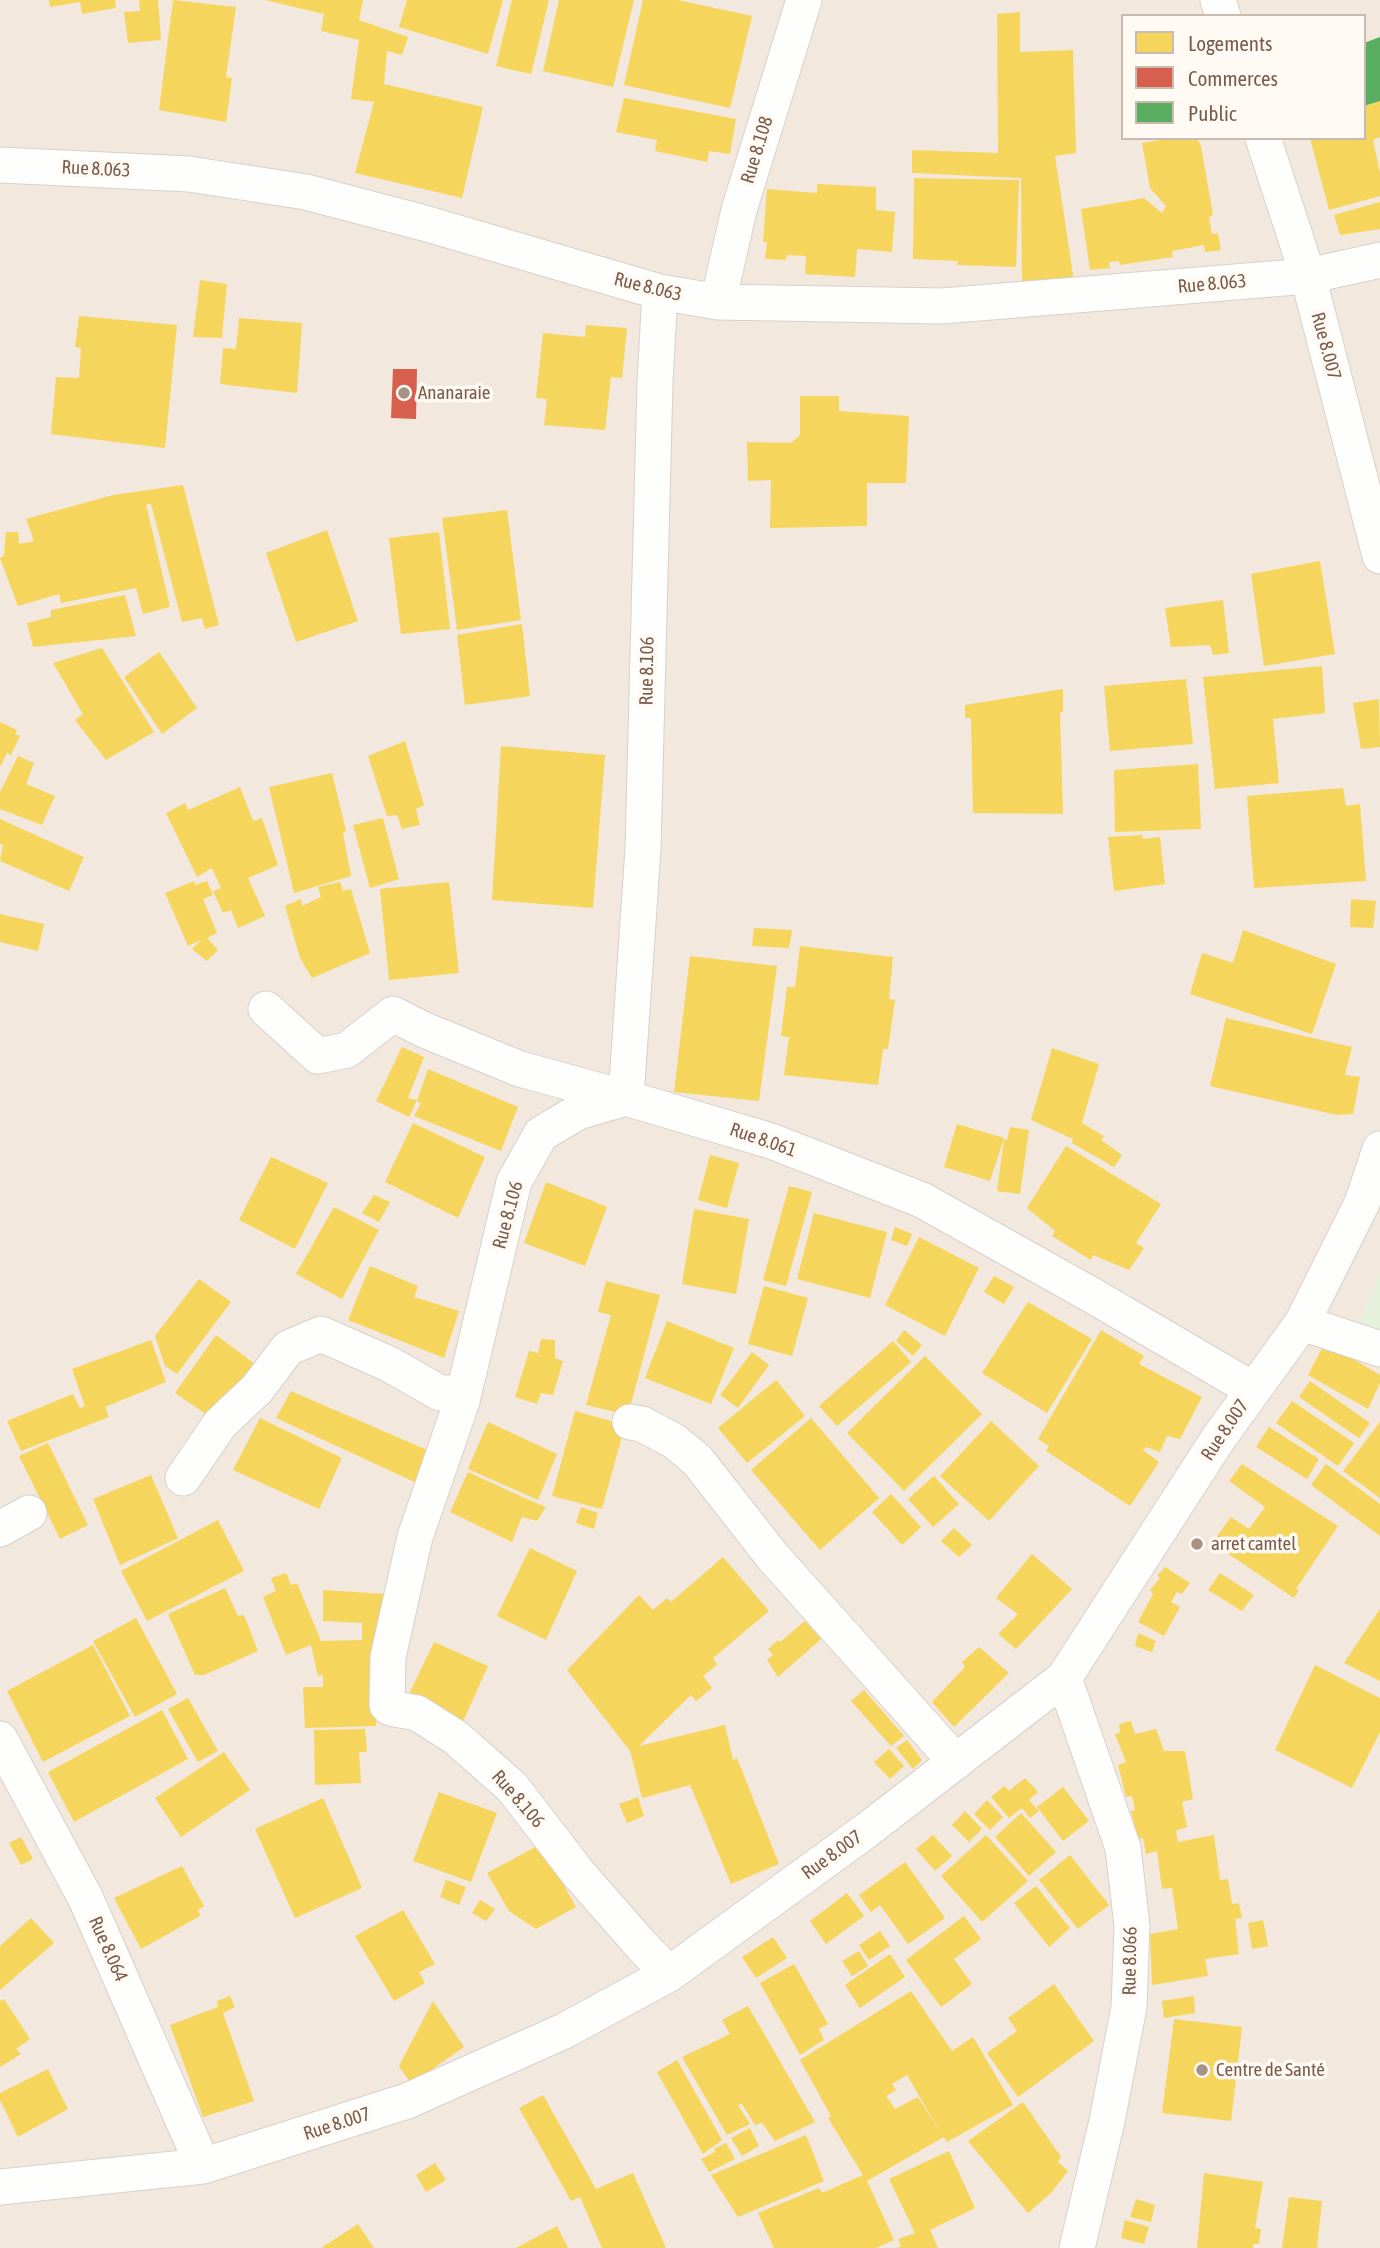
<!DOCTYPE html>
<meta charset="utf-8">
<style>
body{margin:0}
#map{position:relative;width:1380px;height:2248px;overflow:hidden;background:#f9f5f0;font-family:"Asap Condensed",sans-serif}
canvas{display:block}
.legend{position:absolute;left:1121px;top:14px;width:245px;height:126px;box-sizing:border-box;background:#fffaf3;border:2px solid #cabbb1;margin:0;padding:9px 12px;list-style:none;font-size:21px;color:#7a5c4d}
.legend li{display:flex;align-items:center;gap:14px;height:35px}
.legend b{width:35px;border:2px solid #cabbb1}
</style>
<div id="map">
<canvas width="1380" height="2248"></canvas>
<ul class="legend">
<li><b style="height:19px;background:#f6d55c"></b>Logements</li>
<li><b style="height:19px;background:#d6604d"></b>Commerces</li>
<li><b style="height:19px;background:#5aae61"></b>Public</li>
</ul>
</div>
<script>
const c = document.querySelector('canvas').getContext('2d');
c.lineJoin = 'round';
function fill(path, color) { c.fillStyle = color; c.fill(path, 'evenodd'); }
const shape = rows => new Path2D(rows.map(r => 'M' + r).join(''));
function trace(path, color, width, dash) { c.strokeStyle = color; c.lineWidth = width; c.lineCap = dash ? 'butt' : 'round'; c.setLineDash(dash || []); c.stroke(path); }
function write(font, color, halo, rows, align = 'center') {
  c.font = font + ' "Asap Condensed",sans-serif'; c.lineWidth = 7; c.setLineDash([]); c.textBaseline = 'middle'; c.strokeStyle = halo; c.fillStyle = color; for (const [text, x, y, turn = 0] of rows) {
    c.save(); c.translate(x, y); c.rotate((+turn || 0) * Math.PI / 180); c.textAlign = isNaN(turn) ? turn : align; if (halo) c.strokeText(text, 0, 0); c.fillText(text, 0, 0); c.restore();
  }
}
fill(shape([
 [0,0,1380,0,1380,2248,0,2248],
 [1123,16,1364,16,1364,138,1123,138]
]), '#f2e8de');
fill(shape([
 [1380,1272,1380,1330,1358,1325]
]), '#e7f0db');
fill(shape([
 [49,0,115,0,116,8,82,14,80,2,50,7],
 [139,0,158,0,161,40,128,43,124,12,140,11],
 [173,0,236,7,226,77,232,78,226,122,159,110],
 [265,0,363,0,359,20,408,37,402,55,387,51,384,84,483,107,462,198,355,173,374,102,351,99,359,40,321,31,324,14],
 [407,0,503,0,488,54,399,27],
 [512,0,549,0,531,74,496,66],
 [559,0,634,0,613,87,543,71],
 [643,0,678,0,752,16,730,108,624,85],
 [1020,12,1020,52,1073,50,1076,153,1055,156,1074,281,1022,286,1021,178,912,173,912,150,998,153,997,14],
 [624,98,736,119,730,154,709,151,707,162,655,151,657,140,616,132],
 [1380,101,1380,137,1373,140,1380,173,1380,196,1329,210,1310,138,1364,138,1365,106],
 [1173,138,1197,138,1201,146,1213,215,1209,217,1212,234,1218,233,1221,250,1205,252,1204,245,1172,251,1173,257,1120,265,1119,261,1109,262,1110,268,1090,270,1081,209,1144,198,1162,213,1166,206,1150,188,1142,143],
 [914,178,1019,180,1016,267,957,265,958,261,913,259],
 [817,184,876,187,876,210,895,212,892,252,857,249,855,277,805,274,806,256,787,255,786,260,765,259,767,242,763,242,767,189,817,193],
 [1380,202,1380,229,1340,235,1334,215],
 [200,280,227,284,222,338,193,337],
 [79,316,177,325,165,448,51,434,56,377,79,378,81,348,75,347],
 [239,318,302,323,297,393,220,384,223,348,236,349],
 [586,325,627,328,622,378,611,377,605,430,544,425,547,399,536,398,543,333,585,337],
 [800,396,839,396,839,411,909,416,906,483,867,483,867,526,770,528,771,480,748,481,747,442,791,443,800,435],
 [183,485,219,625,205,629,202,618,182,622,151,504,146,504,170,607,143,614,136,588,61,603,59,594,18,606,0,558,4,556,6,532,18,532,19,544,34,541,26,519,113,495],
 [507,510,521,620,457,630,442,518],
 [327,530,358,621,296,642,266,553],
 [439,532,450,629,401,634,389,538],
 [1320,561,1335,654,1264,666,1251,574],
 [125,595,136,636,33,647,27,623,51,617,51,610],
 [1223,600,1229,653,1213,655,1210,645,1171,647,1165,608],
 [522,624,530,696,465,705,457,635],
 [102,648,154,732,106,760,75,720,83,714,53,663],
 [159,652,197,708,162,734,124,677],
 [1322,666,1325,713,1273,719,1279,783,1215,789,1203,677],
 [1186,679,1193,744,1110,751,1104,686],
 [1063,689,1063,712,1060,712,1063,814,973,813,971,718,965,718,965,705],
 [1379,699,1380,747,1361,749,1353,703],
 [0,722,17,730,15,734,20,736,11,755,7,753,0,767],
 [405,741,424,805,416,809,420,825,402,829,397,815,387,816,368,756],
 [501,746,605,755,593,908,492,900],
 [18,756,34,763,26,784,55,796,42,825,0,809,0,792],
 [1198,764,1201,829,1115,832,1114,770],
 [332,773,346,831,343,833,351,876,294,893,269,787],
 [240,787,253,821,262,818,278,865,248,878,265,916,238,928,231,910,223,913,213,891,221,888,212,868,197,877,166,813,185,803,188,810],
 [1343,788,1346,806,1360,804,1366,881,1254,888,1247,796],
 [383,818,399,879,370,888,353,825],
 [0,819,84,857,69,891,0,861,3,845,0,844],
 [1142,835,1143,839,1160,837,1165,884,1114,891,1108,837],
 [194,881,195,885,207,881,213,895,203,899,217,933,207,938,218,950,207,961,192,949,201,940,188,946,165,893],
 [340,882,343,891,351,889,370,953,312,978,300,958,285,906,301,899,302,906,321,897,318,887],
 [449,882,459,973,389,980,380,889],
 [1351,899,1376,901,1373,928,1350,927],
 [0,914,44,924,38,951,0,942],
 [754,928,792,930,789,948,752,946],
 [1243,930,1336,964,1312,1034,1190,994,1202,953,1233,963],
 [800,946,893,957,889,999,895,1000,888,1049,883,1049,878,1085,784,1075,789,1037,781,1036,787,987,795,987],
 [690,956,777,966,759,1101,674,1092],
 [1226,1018,1352,1047,1345,1075,1360,1077,1353,1114,1337,1115,1210,1086],
 [402,1047,424,1057,408,1098,417,1100,409,1117,376,1101],
 [1052,1048,1099,1064,1082,1123,1104,1136,1101,1140,1122,1155,1114,1167,1072,1143,1073,1139,1031,1120],
 [428,1069,518,1107,501,1151,414,1116,421,1103,417,1101],
 [413,1123,485,1157,458,1218,385,1182],
 [957,1124,1004,1138,990,1181,944,1167],
 [1010,1127,1029,1130,1020,1194,997,1191,1004,1139,1007,1140],
 [1066,1146,1161,1204,1136,1243,1144,1248,1129,1270,1093,1255,1091,1260,1052,1236,1055,1231,1027,1208],
 [710,1155,739,1163,727,1208,698,1200],
 [271,1157,328,1183,295,1249,239,1220],
 [546,1182,607,1207,585,1266,524,1243],
 [789,1186,812,1192,786,1286,763,1280],
 [374,1195,390,1202,379,1222,362,1213],
 [334,1207,379,1230,342,1299,296,1274],
 [694,1209,749,1219,736,1294,682,1284],
 [814,1213,887,1232,870,1298,797,1279],
 [895,1227,912,1234,907,1246,891,1240],
 [919,1237,979,1268,945,1336,885,1305],
 [370,1266,418,1286,414,1297,459,1311,444,1358,348,1320],
 [994,1276,1014,1287,1004,1304,984,1292],
 [199,1279,231,1302,177,1374,165,1366,155,1336],
 [606,1281,660,1295,628,1415,586,1405,611,1315,598,1312],
 [764,1286,808,1298,792,1356,748,1344],
 [1028,1302,1092,1339,1047,1413,982,1373],
 [667,1321,734,1348,711,1404,645,1378],
 [904,1330,922,1345,913,1356,896,1341],
 [1101,1330,1144,1356,1139,1364,1202,1397,1180,1439,1167,1436,1160,1452,1146,1447,1143,1450,1159,1462,1130,1506,1046,1451,1049,1446,1038,1439],
 [216,1335,258,1366,222,1425,175,1393],
 [541,1339,555,1340,555,1358,563,1361,553,1395,541,1393,537,1404,515,1397,529,1351,538,1353],
 [151,1340,166,1382,105,1407,109,1417,21,1451,7,1421,73,1394,80,1408,85,1406,72,1369],
 [893,1341,911,1362,837,1426,819,1406],
 [1325,1342,1380,1375,1380,1383,1368,1409,1308,1375],
 [752,1352,769,1365,738,1408,720,1395],
 [925,1356,982,1414,904,1491,847,1433],
 [776,1380,805,1416,747,1463,718,1428],
 [1310,1381,1370,1423,1359,1438,1299,1397],
 [291,1391,434,1453,421,1485,276,1418],
 [1292,1401,1354,1443,1338,1466,1276,1423],
 [575,1411,625,1425,602,1509,552,1496],
 [260,1418,342,1458,319,1509,233,1470],
 [811,1418,879,1498,820,1550,751,1470],
 [991,1421,1039,1466,989,1521,940,1476],
 [488,1422,557,1454,538,1500,468,1469],
 [1380,1422,1380,1498,1343,1471],
 [1269,1427,1319,1459,1307,1479,1256,1447],
 [48,1443,88,1525,60,1539,19,1456],
 [1242,1464,1338,1526,1296,1589,1299,1590,1294,1598,1212,1543,1231,1517,1249,1529,1265,1507,1229,1481],
 [1326,1464,1380,1504,1380,1536,1311,1485],
 [468,1472,529,1500,546,1507,537,1521,522,1517,512,1542,450,1512],
 [151,1475,178,1538,120,1565,93,1499],
 [934,1476,959,1504,933,1527,908,1499],
 [891,1494,921,1527,902,1545,872,1512],
 [581,1507,598,1513,594,1529,576,1523],
 [218,1520,244,1571,147,1621,121,1571],
 [954,1528,972,1545,959,1557,941,1541],
 [530,1548,577,1571,546,1640,497,1616],
 [1032,1554,1072,1589,1016,1649,998,1634,1018,1614,996,1598],
 [723,1557,769,1611,713,1658,717,1665,703,1676,712,1688,696,1701,691,1695,639,1746,725,1725,733,1760,737,1758,779,1864,731,1884,690,1785,642,1798,630,1751,567,1670,639,1595,653,1610,667,1598,671,1602],
 [1165,1567,1190,1583,1182,1594,1177,1592,1171,1602,1180,1607,1164,1636,1138,1622,1153,1594,1150,1590,1160,1578,1157,1576],
 [286,1573,291,1585,297,1583,321,1641,362,1640,362,1623,323,1621,323,1590,386,1594,377,1674,376,1726,305,1728,303,1687,323,1687,323,1675,318,1676,311,1645,286,1655,263,1597,276,1591,271,1578],
 [1220,1573,1254,1595,1242,1611,1208,1590],
 [225,1588,238,1616,244,1615,258,1651,204,1675,195,1675,168,1614],
 [1380,1609,1380,1681,1344,1663],
 [136,1618,177,1694,135,1717,93,1641],
 [805,1621,821,1639,778,1677,767,1660,773,1655,768,1649,778,1640,780,1642],
 [1138,1633,1156,1641,1152,1652,1135,1646],
 [434,1642,488,1666,457,1735,402,1709],
 [93,1645,130,1716,43,1762,7,1691],
 [979,1647,1009,1673,954,1727,932,1702,965,1667,962,1662],
 [1315,1665,1380,1698,1380,1732,1352,1788,1275,1750],
 [864,1690,904,1736,891,1746,851,1701],
 [188,1698,218,1751,198,1762,168,1709],
 [162,1710,188,1759,74,1822,48,1772],
 [1131,1721,1135,1734,1156,1729,1164,1751,1185,1751,1193,1799,1182,1802,1187,1827,1176,1831,1178,1842,1214,1835,1220,1880,1228,1879,1232,1904,1239,1903,1242,1918,1235,1919,1239,1954,1205,1959,1208,1976,1152,1985,1150,1934,1178,1929,1172,1888,1162,1889,1157,1851,1146,1854,1143,1838,1138,1839,1131,1811,1135,1810,1132,1796,1126,1797,1118,1765,1126,1762,1115,1734,1120,1733,1119,1724],
 [365,1729,367,1752,359,1752,361,1783,315,1785,314,1730],
 [907,1740,922,1760,913,1769,896,1748],
 [889,1749,904,1766,890,1779,874,1762],
 [224,1752,250,1790,181,1837,155,1798],
 [1025,1778,1038,1792,1029,1800,1039,1811,1030,1818,1022,1808,1009,1818,991,1797,1004,1786,1009,1791],
 [1063,1787,1089,1821,1063,1841,1037,1807],
 [439,1792,497,1813,471,1882,413,1861],
 [638,1797,644,1816,627,1823,619,1804],
 [323,1798,362,1888,295,1918,255,1829],
 [987,1800,1003,1817,990,1830,974,1814],
 [965,1811,982,1829,969,1842,952,1825],
 [1021,1813,1056,1852,1029,1876,995,1837],
 [933,1835,952,1856,935,1871,916,1849],
 [986,1835,1028,1881,982,1922,941,1876],
 [21,1837,33,1859,21,1865,9,1843],
 [541,1844,576,1907,536,1929,509,1911,487,1873],
 [1070,1855,1109,1905,1078,1929,1039,1880],
 [905,1862,945,1918,908,1944,880,1905,871,1912,859,1895],
 [182,1866,204,1906,198,1910,200,1916,141,1949,114,1898],
 [446,1880,466,1887,459,1905,440,1897],
 [1036,1886,1070,1928,1049,1947,1014,1903],
 [847,1893,864,1916,826,1944,810,1921],
 [480,1900,495,1909,486,1921,472,1913],
 [403,1910,435,1964,419,1972,425,1983,394,2001,355,1936],
 [964,1916,981,1939,954,1959,972,1984,941,2007,906,1960],
 [31,1918,54,1943,0,1990,0,1946],
 [1263,1920,1268,1946,1252,1949,1248,1923],
 [880,1931,890,1946,869,1960,859,1945],
 [773,1937,787,1958,756,1978,742,1957],
 [859,1951,868,1966,852,1976,842,1961],
 [890,1954,905,1977,860,2008,845,1985],
 [794,1964,828,2024,819,2029,824,2040,800,2055,760,1983],
 [1054,1984,1094,2041,1018,2097,987,2053,1017,2031,1008,2018],
 [911,1991,952,2051,973,2037,1013,2105,947,2142,944,2137,867,2181,894,2240,876,2248,774,2248,758,2213,819,2188,822,2193,863,2175,828,2118,831,2116,800,2060],
 [907,2075,942,2135,918,2097,895,2109,886,2096,896,2090,892,2084],
 [230,1996,235,2007,223,2013,254,2101,203,2117,170,2025,218,2007,217,2001],
 [1194,1996,1195,2013,1164,2018,1162,2001],
 [4,1999,30,2039,16,2049,21,2054,0,2067,0,2001],
 [433,2001,464,2047,411,2084,399,2066],
 [748,2006,815,2122,775,2141,762,2123,755,2125,742,2104,738,2105,750,2124,727,2135,682,2057,730,2034,722,2020],
 [1174,2019,1242,2027,1231,2121,1162,2113],
 [677,2060,722,2140,703,2154,657,2072],
 [48,2069,68,2109,18,2137,0,2100,0,2093],
 [543,2095,596,2189,633,2173,666,2248,602,2248,580,2197,571,2201,519,2108],
 [1023,2102,1061,2157,1058,2162,1068,2171,1051,2193,1028,2213,968,2141],
 [750,2128,759,2146,742,2156,731,2138],
 [806,2135,824,2181,738,2217,711,2175],
 [726,2143,735,2159,709,2172,701,2159,715,2152,714,2149],
 [949,2151,975,2208,930,2230,938,2248,896,2248,901,2246,898,2239,915,2233,889,2179],
 [435,2163,446,2180,426,2192,416,2175],
 [1204,2173,1263,2182,1255,2228,1261,2229,1259,2244,1253,2244,1253,2248,1197,2248],
 [1289,2197,1322,2201,1317,2248,1282,2248],
 [1136,2199,1155,2205,1151,2222,1130,2217],
 [1125,2220,1149,2227,1144,2244,1121,2238],
 [358,2224,374,2248,321,2248],
 [557,2226,568,2248,516,2248]
]), '#f6d55c');
fill(shape([
 [393,369,417,369,416,419,391,418]
]), '#d6604d');
fill(shape([
 [1380,37,1380,101,1364,106,1364,43]
]), '#5aae61');
const minor = shape([
 [1218,0,1223,16],
 [1263,138,1308,276,1380,556],
 [0,165,189,174,306,192,424,223,660,292,718,302,942,306,1308,276,1380,260],
 [660,292,655,382,643,849,626,1098,578,1112,541,1134,514,1182,462,1401,415,1537,388,1657,387,1705,390,1708,417,1713,455,1737,512,1787,578,1873,642,1946,669,1974],
 [718,302,739,210,804,0],
 [266,1009,318,1056,347,1050,393,1014,422,1029,520,1069,626,1098,771,1141,922,1200,1095,1297,1252,1389],
 [1302,1323,1380,1349],
 [630,1422,642,1424,674,1441,697,1460,773,1557,956,1762],
 [183,1478,220,1424,257,1389,288,1348,321,1334,389,1364,440,1393,451,1393,462,1401],
 [0,1529,29,1513],
 [1064,1678,1123,1848,1132,1926,1129,2007,1107,2121,1077,2248],
 [0,1739,86,1899,203,2166],
 [0,2187,203,2166,407,2101,564,2031,669,1974,867,1830,1064,1678,1218,1439,1302,1323,1362,1203,1380,1149]
]);
trace(minor, '#d7d1cb', 37);
trace(minor, '#fefefd', 35);
for (const [x, y, r, color] of [
 [404,393,7,"#a69286"],
 [1197,1544,7,"#a69286"],
 [1202,2070,7,"#a69286"]
]) { const dot = new Path2D(); dot.arc(x, y, r, 0, 2 * Math.PI); c.fillStyle = color; c.fill(dot); trace(dot, '#fffaf3', 2.5); }
write('19px', '#7a5c4d', '#fffaf3', [
 ["Rue 8.108",757,150,-73],
 ["Rue 8.063",96,169,3],
 ["Rue 8.063",1212,284,-5],
 ["Rue 8.063",648,287,14],
 ["Rue 8.007",1326,346,75],
 ["Rue 8.106",647,671,-89],
 ["Rue 8.061",763,1140,19],
 ["Rue 8.106",508,1215,-75],
 ["Rue 8.007",1225,1430,-56],
 ["Rue 8.106",518,1799,49],
 ["Rue 8.007",832,1855,-36],
 ["Rue 8.064",108,1949,66],
 ["Rue 8.066",1130,1961,-89],
 ["Rue 8.007",337,2124,-18]
]);
write('19px', '#7a5c4d', '#fffaf3', [
 ["Ananaraie",418,393],
 ["arret camtel",1211,1544],
 ["Centre de Santé",1216,2070]
], 'left');
</script>
